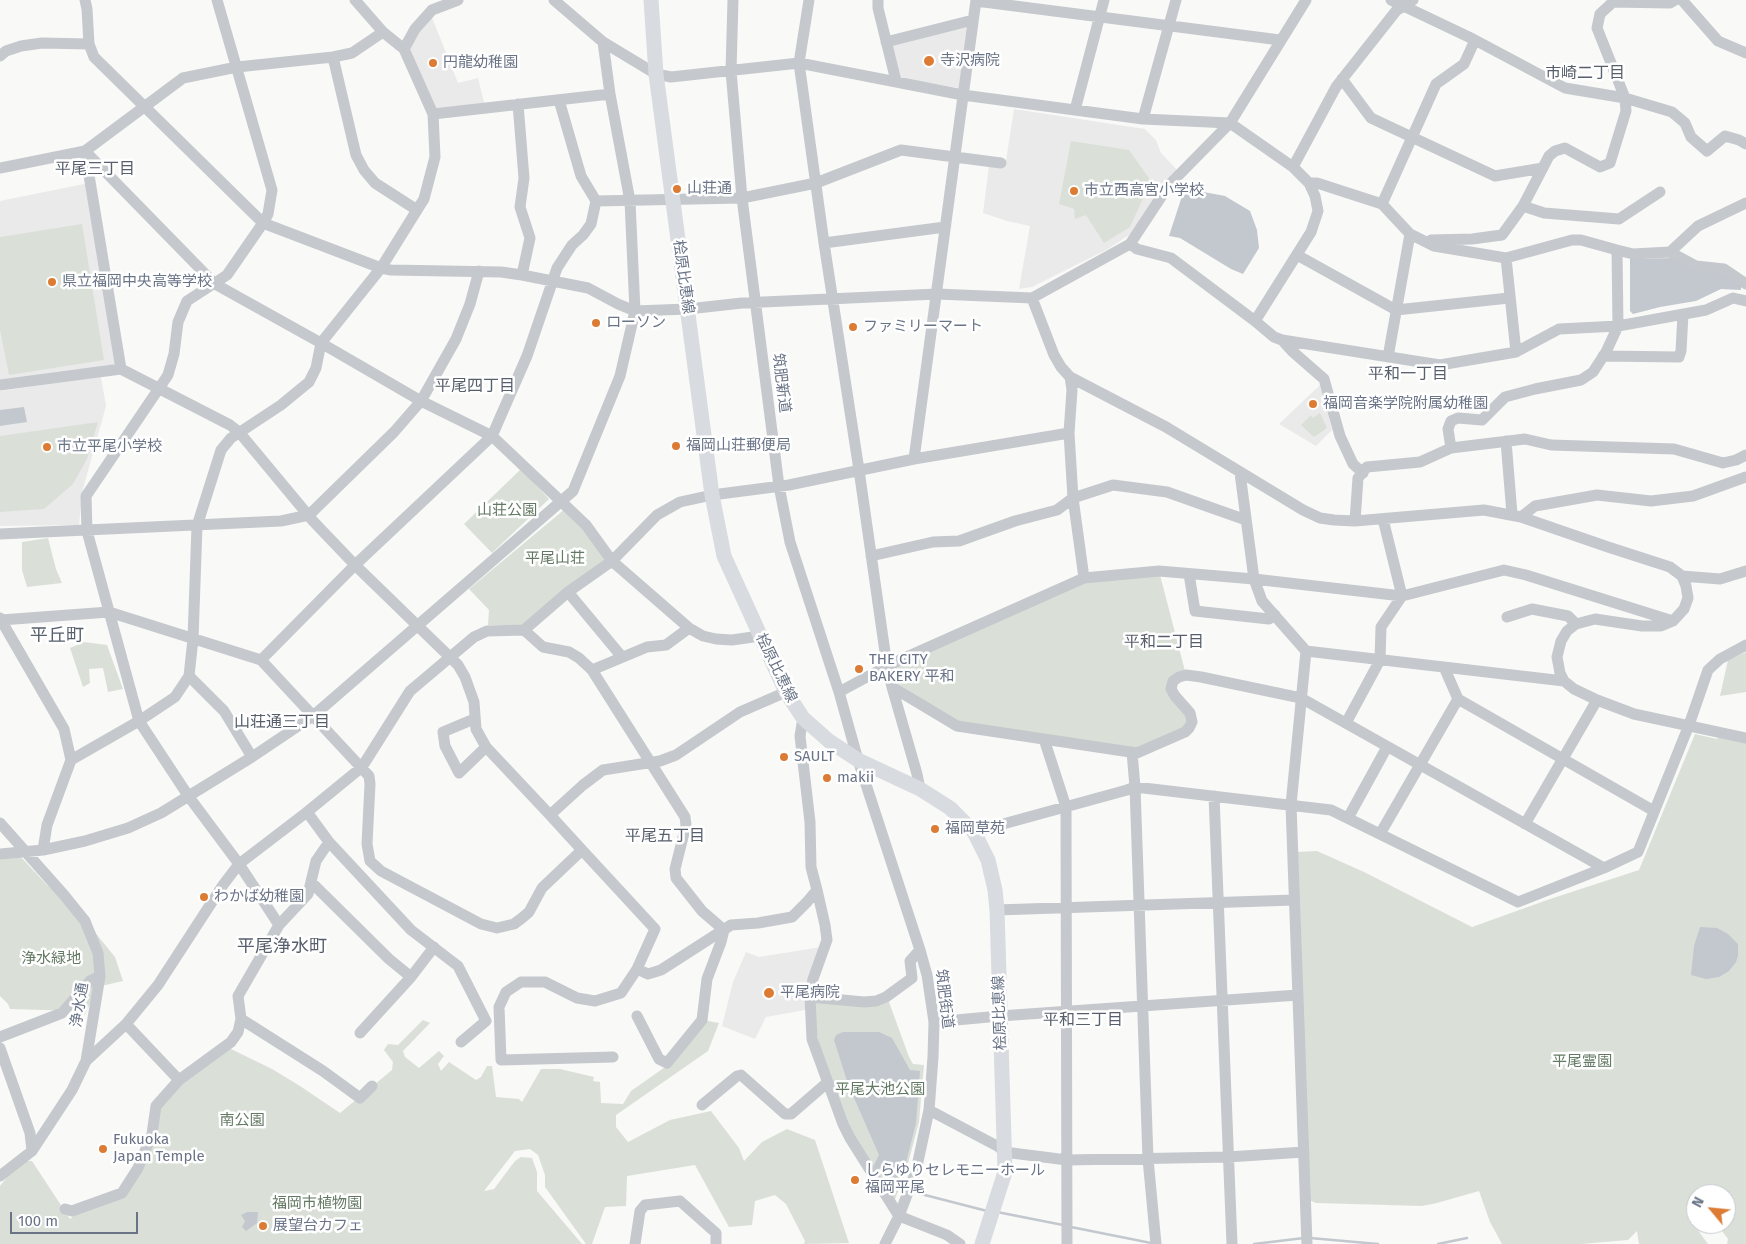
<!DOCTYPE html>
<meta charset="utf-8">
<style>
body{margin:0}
#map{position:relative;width:1746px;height:1244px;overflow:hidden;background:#f9f9f7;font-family:"Fira Sans",sans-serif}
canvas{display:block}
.north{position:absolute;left:1686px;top:1184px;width:50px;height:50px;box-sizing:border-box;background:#fff;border:1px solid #c3c7cf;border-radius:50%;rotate:298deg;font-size:14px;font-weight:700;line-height:20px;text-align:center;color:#6a7487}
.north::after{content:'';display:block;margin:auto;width:18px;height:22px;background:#dc7c34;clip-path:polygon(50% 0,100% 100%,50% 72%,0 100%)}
.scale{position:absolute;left:10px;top:1212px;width:128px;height:22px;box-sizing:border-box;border:2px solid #6a7487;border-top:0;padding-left:6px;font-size:15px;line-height:18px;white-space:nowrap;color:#6a7487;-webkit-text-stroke:4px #fff;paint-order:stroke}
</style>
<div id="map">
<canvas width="1746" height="1244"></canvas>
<div class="north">N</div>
<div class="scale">100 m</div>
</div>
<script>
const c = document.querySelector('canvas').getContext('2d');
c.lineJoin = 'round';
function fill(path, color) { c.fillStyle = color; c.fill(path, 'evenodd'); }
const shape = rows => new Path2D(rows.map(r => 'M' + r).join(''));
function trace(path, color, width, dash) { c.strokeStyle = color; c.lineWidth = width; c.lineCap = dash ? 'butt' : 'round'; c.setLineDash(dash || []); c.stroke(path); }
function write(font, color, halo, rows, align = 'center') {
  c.font = font + ' "Fira Sans","Noto Sans JP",sans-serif'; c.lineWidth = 5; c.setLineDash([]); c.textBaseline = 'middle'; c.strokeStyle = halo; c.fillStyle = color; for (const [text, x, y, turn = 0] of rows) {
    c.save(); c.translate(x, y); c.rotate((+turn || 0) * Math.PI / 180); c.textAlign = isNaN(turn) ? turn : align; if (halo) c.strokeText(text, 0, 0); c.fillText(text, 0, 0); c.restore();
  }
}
fill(shape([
 [431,15,458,83,478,78,485,106,436,110,409,49,414,37],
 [967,27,959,88,900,78,892,44],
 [1014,109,1145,129,1156,140,1161,153,1177,170,1132,233,1108,249,1032,287,1019,289,1030,226,1007,221,983,213,989,165,1005,167],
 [89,183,118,364,0,382,0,201],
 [101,377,106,406,83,489,79,525,0,526,0,391],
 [1321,384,1332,430,1316,446,1279,424],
 [821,947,805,1010,766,1017,755,1039,722,1026,733,982,746,952,759,957]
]), '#eaeaea');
fill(shape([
 [1071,141,1129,150,1151,181,1130,227,1104,243,1086,215,1075,219,1074,209,1059,204],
 [82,224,104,360,9,375,0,330,0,237],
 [1320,413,1327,428,1314,437,1301,425,1311,415,1313,418],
 [98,422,87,459,73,484,44,509,0,512,0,436],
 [521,469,549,499,492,553,464,524],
 [565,509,583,523,607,558,524,625,488,625,489,610,469,589],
 [48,538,56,569,62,583,27,587,22,570,22,542],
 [1160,575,1185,671,1171,678,1187,714,1186,726,1134,749,958,722,895,682,893,668,1082,582],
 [84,642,107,645,123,689,108,692,103,668,89,669,90,683,83,687,70,648],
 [1746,652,1746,692,1720,696,1728,660],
 [1695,734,1717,739,1719,735,1746,738,1746,1244,1727,1244,1728,1239,1719,1227,1720,1224,1726,1224,1726,1194,1696,1194,1696,1217,1687,1215,1708,1244,1639,1244,1637,1231,1628,1240,1581,1244,1502,1244,1490,1222,1479,1191,1437,1203,1422,1206,1316,1203,1309,1200,1297,852,1317,851,1364,872,1472,927,1550,899,1639,870],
 [20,856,47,885,63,893,115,957,123,981,97,987,85,1015,77,1011,10,1009,8,1004,0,996,0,857],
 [813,1000,889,1002,909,1057,913,1064,924,1065,919,1122,906,1171,894,1202,852,1134,825,1067,814,1024],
 [423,1020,430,1023,403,1051,405,1057,419,1068,439,1051,444,1056,438,1064,441,1071,449,1062,476,1080,481,1077,487,1066,492,1066,496,1097,519,1099,522,1102,541,1069,560,1069,594,1077,593,1081,600,1082,601,1103,623,1104,631,1091,668,1065,703,1020,719,1023,708,1051,616,1115,616,1127,628,1142,670,1120,711,1111,739,1148,744,1161,762,1142,787,1129,815,1140,849,1243,804,1244,805,1241,786,1204,775,1195,755,1201,752,1225,729,1227,695,1165,627,1176,626,1206,605,1207,592,1244,586,1244,545,1187,545,1175,538,1155,530,1149,515,1151,484,1191,494,1189,515,1161,521,1157,532,1158,537,1172,537,1191,582,1244,0,1244,0,1186,7,1177,27,1161,32,1161,70,1219,73,1216,123,1196,156,1115,173,1091,229,1048,272,1069,300,1086,340,1113,392,1070,393,1062,384,1050,388,1044,398,1045]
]), '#dae0d8');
fill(shape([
 [1193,190,1225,196,1250,211,1257,230,1259,248,1243,274,1231,269,1180,238,1169,236,1182,196],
 [1671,258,1725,272,1741,284,1741,290,1721,289,1696,301,1660,307,1633,314,1630,311,1630,259],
 [24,407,27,422,0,426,0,410],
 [1700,927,1717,928,1728,934,1738,944,1738,956,1736,962,1729,971,1719,977,1706,979,1691,975,1694,946],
 [843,1032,879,1032,892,1038,910,1070,920,1071,916,1123,903,1175,890,1179,886,1165,876,1170,874,1165,879,1155,848,1084,834,1040,836,1035],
 [247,1212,258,1212,257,1223,246,1231,242,1227,245,1221,241,1215]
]), '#c2c8ce');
trace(shape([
 [921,1194,987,1211],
 [997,1212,1063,1225],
 [1071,1227,1151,1243],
 [1310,1238,1378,1244],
 [1254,1244,1304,1238],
 [1438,1244,1467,1238]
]), '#c2c8ce', 2.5);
trace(shape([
 [85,0,87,9,89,44,94,57,263,223,381,268,391,270,501,272,522,275,588,288,618,304,635,311,688,309,742,303,937,294,1032,298,1130,244,1169,185,1230,123,1306,0],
 [217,0,272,190,268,214,263,223,227,275,187,301,178,322,174,354,168,375,86,496,87,531,139,721,189,797,239,864,279,925],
 [355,0,383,32,404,49,433,114,435,157,424,199,417,210],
 [554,0,603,42,656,74,671,77,799,63,963,95,1075,110,1143,119,1230,123,1293,167,1309,183,1315,196,1318,211,1311,232,1255,321,1171,258,1137,249,1130,244],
 [733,0,731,71,742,198,779,486,790,542,839,692,858,760,920,950,927,975,934,1022,933,1057,929,1110,916,1171,899,1216,885,1244],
 [809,0,799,63,824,243,859,470,887,666,892,687,957,726,1137,753,1185,732,1189,728,1192,722,1190,713,1175,696,1171,689,1173,681,1179,677,1186,675,1201,677,1301,698,1604,868],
 [878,0,878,8,896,81],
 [1391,0,1473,39,1565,88,1625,98,1597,28,1600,14,1613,2,1670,3,1675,0],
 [1682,0,1718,41,1746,53],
 [976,1,1280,40],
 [886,42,973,20],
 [404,49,415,29,432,10,458,0],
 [0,56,6,51,21,46,42,43,89,44],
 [1342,79,1371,118,1495,176,1543,168],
 [518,104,524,178,520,207,530,238,522,275],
 [1075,110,1104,0],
 [433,114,610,94],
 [1143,119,1176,0],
 [85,151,215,284,321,343,421,401,492,436,586,525,612,561,689,628,703,636,716,639,732,640,760,636],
 [85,151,121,369],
 [1293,167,1336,87,1396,11,1413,0],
 [0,168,85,151,183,78,237,67,333,57,352,53,383,32],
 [1309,183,1317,183,1382,204,1410,234,1434,246,1506,258,1516,352],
 [596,201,742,198,816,183,901,150,1001,163],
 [1746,203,1698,226,1670,252,1696,266,1724,269,1746,284],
 [1382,204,1436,84,1464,64,1475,40],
 [1523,206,1549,156,1555,151,1565,148,1600,167,1610,163,1626,111,1625,98,1672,112,1685,123,1691,137,1707,151,1725,136,1739,140,1746,144],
 [1431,240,1472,239,1502,235,1523,206,1544,213,1619,219,1660,192],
 [824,243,945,227],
 [1297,255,1396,310,1509,298],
 [1506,258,1572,240,1581,240,1617,250],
 [1032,298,1054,355,1061,367,1070,377,1166,427,1303,510,1320,518,1334,520,1355,521,1484,510,1521,517,1608,547,1670,567,1682,576,1686,586,1688,598,1684,609,1673,621,1661,626,1642,626,1595,619,1576,624,1567,631,1561,641,1557,657,1560,673,1564,681,1574,689,1597,700,1634,714,1746,738],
 [1255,321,1274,337,1282,340,1440,365,1516,352,1559,329,1618,326,1706,310,1733,298,1746,301],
 [1282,340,1292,351,1324,379,1340,436,1353,464,1363,473],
 [1603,356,1679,357,1681,351,1683,314],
 [1388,357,1410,234],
 [0,385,121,369,230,425,239,432,313,521,355,565,458,665,465,677,474,702,476,729,486,747,550,815],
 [1506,441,1512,514],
 [1451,448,1448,429,1451,421,1458,418,1482,420,1505,397,1535,389,1581,380,1593,372,1606,352,1618,326,1617,250,1633,254,1670,252],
 [914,459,976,0],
 [1240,473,1254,579,1262,601,1306,651,1291,805,1307,1244],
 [1521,517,1535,506,1597,495,1651,501,1693,496,1746,477],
 [1355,521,1358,478,1367,467,1420,462,1451,448,1525,439,1551,445,1674,449,1723,463,1736,460,1746,455],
 [0,534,281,521,309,515,394,432,421,401,456,339,470,304,479,271],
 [871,556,933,542,959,541,1015,521,1057,510,1073,498,1069,433,1072,390,1070,377],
 [1189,574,1195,611,1269,619,1275,615],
 [1682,576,1720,579,1746,571],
 [1084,578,1073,498,1113,485,1167,492,1246,520],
 [568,592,622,657],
 [1507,617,1532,609,1568,616,1576,624],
 [0,618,1,620,109,612,261,660,355,565,492,436,527,356,557,268,572,245,583,235,591,224,596,201,581,176,559,100],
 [1,620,64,729,71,760,47,825,43,850],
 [524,630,543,647,569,652,579,658,592,670,647,647,666,645,689,628],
 [1306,651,1564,681],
 [261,660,369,776,370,784,367,844,370,861,381,871,481,924,497,928,514,924,522,918,529,912,542,888,582,850,655,929,637,969,648,974,661,970,731,925,758,923,792,917,807,902,817,890,825,925,827,940,813,979,810,997,812,1039,843,1124,850,1138,899,1216,947,1235,960,1244],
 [1444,667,1458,699,1654,811],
 [592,670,685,817,686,825,675,869,676,878,702,911,724,930,721,942,707,979,702,1020,667,1063,659,1059,637,1016],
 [189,676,224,711,252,757],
 [892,687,917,774,920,789],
 [839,692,893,663,1084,578,1159,571,1254,579,1402,596,1504,570,1526,575,1673,621],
 [803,718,800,736,810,822,811,867,817,890],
 [474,719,443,732,445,746,459,773,486,747],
 [1346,723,1380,660,1381,627,1402,596,1383,519],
 [1044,739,1066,807,1067,1244],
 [1132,752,1135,787,1148,1159,1156,1244],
 [71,760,139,721,175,697,189,676,193,639,197,526,221,450,231,438,281,405,309,382,316,368,321,343,381,268,417,210,375,183,364,170,356,155,333,57],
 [1214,796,1232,1244],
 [1348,818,1387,747],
 [0,823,64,895,85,921,98,953,100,976,86,1061,72,1090,32,1151,0,1176],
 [1525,824,1597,700],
 [974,832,1127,790,1135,787,1331,810,1518,902,1604,868,1638,852,1689,725,1708,670,1720,659,1746,645],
 [1380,834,1458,699],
 [329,842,411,930,458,966,486,1021,461,1042],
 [582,850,550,815,583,785,603,770,660,761,676,755,740,712,786,692],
 [0,854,43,850,85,841,128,828,161,813,252,757,313,716,573,491,620,376,635,311,630,201,610,94,603,42],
 [312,883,389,959,411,977],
 [997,910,1294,900],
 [810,997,864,1002,876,1001,886,997,912,978,910,961,920,950],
 [241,1019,323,1071,360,1098,372,1086],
 [934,1022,1000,1016,1298,995],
 [126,1024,179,1080,231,1042,238,1032,241,1019,238,996,279,925,308,894,316,861,329,842,307,812],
 [360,1033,411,977,434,947],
 [0,1037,62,1013,90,981,100,976],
 [0,1048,30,1133,32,1151],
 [613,1057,501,1060,499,1007,506,992,521,982,545,982,577,998,595,1001,621,993,637,969],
 [86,1061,126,1024,158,985,223,885,239,864,307,812,362,767,410,691,474,637,487,631,524,630,568,592,612,561,657,515,680,502,712,495,789,485,914,459,1069,433],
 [702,1105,737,1076,741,1075,785,1114,791,1114,828,1082],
 [929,1110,999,1147,1004,1152,1067,1160,1228,1157,1304,1152],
 [65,1209,72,1211,122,1193,138,1168,152,1134,156,1106,179,1080],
 [635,1244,640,1211,645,1205,680,1201,716,1233,716,1244]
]), '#c5c8cc', 11);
trace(shape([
 [651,0,656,74,712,495,724,556,786,692,803,718,829,741,858,760,920,789,950,808,974,832,988,860,995,890,997,910,1005,1172,982,1244]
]), '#d8dbdf', 15);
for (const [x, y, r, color] of [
 [929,61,6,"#dc7c34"],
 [433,63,5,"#dc7c34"],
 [677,189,5,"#dc7c34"],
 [1074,191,5,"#dc7c34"],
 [52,282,5,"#dc7c34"],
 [596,323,5,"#dc7c34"],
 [853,327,5,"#dc7c34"],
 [1313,404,5,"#dc7c34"],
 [676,446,5,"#dc7c34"],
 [47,447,5,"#dc7c34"],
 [859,669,5,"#dc7c34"],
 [784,757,5,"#dc7c34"],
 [827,778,5,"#dc7c34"],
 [935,829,5,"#dc7c34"],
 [204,897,5,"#dc7c34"],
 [769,993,6,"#dc7c34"],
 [103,1149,5,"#dc7c34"],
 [855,1180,5,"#dc7c34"],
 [263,1226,5,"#dc7c34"]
]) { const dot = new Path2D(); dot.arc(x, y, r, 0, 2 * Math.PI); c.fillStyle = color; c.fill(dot); trace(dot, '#fff', 2); }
write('15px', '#6a7487', '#fff', [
 ["寺沢病院",940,61],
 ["円龍幼稚園",443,63],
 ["山荘通",687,189],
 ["市立西高宮小学校",1084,191],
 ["県立福岡中央高等学校",62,282],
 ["ローソン",606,323],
 ["ファミリーマート",863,327],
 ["福岡音楽学院附属幼稚園",1323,404],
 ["福岡山荘郵便局",686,446],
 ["市立平尾小学校",57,447],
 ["THE CITY",869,660],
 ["BAKERY 平和",869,677],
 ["SAULT",794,757],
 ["makii",837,778],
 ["福岡草苑",945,829],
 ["わかば幼稚園",214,897],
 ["平尾病院",780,993],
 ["Fukuoka",113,1140],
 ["Japan Temple",113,1157],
 ["しらゆりセレモニーホール",865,1171],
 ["福岡平尾",865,1188],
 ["展望台カフェ",273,1226]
], 'left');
write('15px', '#6a7487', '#fff', [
 ["桧原比恵線",683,277,82],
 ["筑肥新道",781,383,83],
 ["桧原比恵線",776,668,64],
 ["筑肥街道",944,999,83],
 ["浄水通",80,1005,-81],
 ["桧原比恵線",1000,1013,-92]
]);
write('15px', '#647964', '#fff', [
 ["山荘公園",507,511],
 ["平尾山荘",555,559],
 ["浄水緑地",51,959],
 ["平尾霊園",1582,1062],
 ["平尾大池公園",880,1090],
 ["南公園",242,1121],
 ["福岡市植物園",317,1204]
]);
write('16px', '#575f6c', '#fff', [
 ["市崎二丁目",1585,74],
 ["平尾三丁目",95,170],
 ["平和一丁目",1408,375],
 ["平尾四丁目",475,387],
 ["平和二丁目",1164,643],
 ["山荘通三丁目",282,723],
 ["平尾五丁目",665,837],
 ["平和三丁目",1083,1021]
]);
write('18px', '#575f6c', '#fff', [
 ["平丘町",57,636],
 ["平尾浄水町",282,947]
]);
</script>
